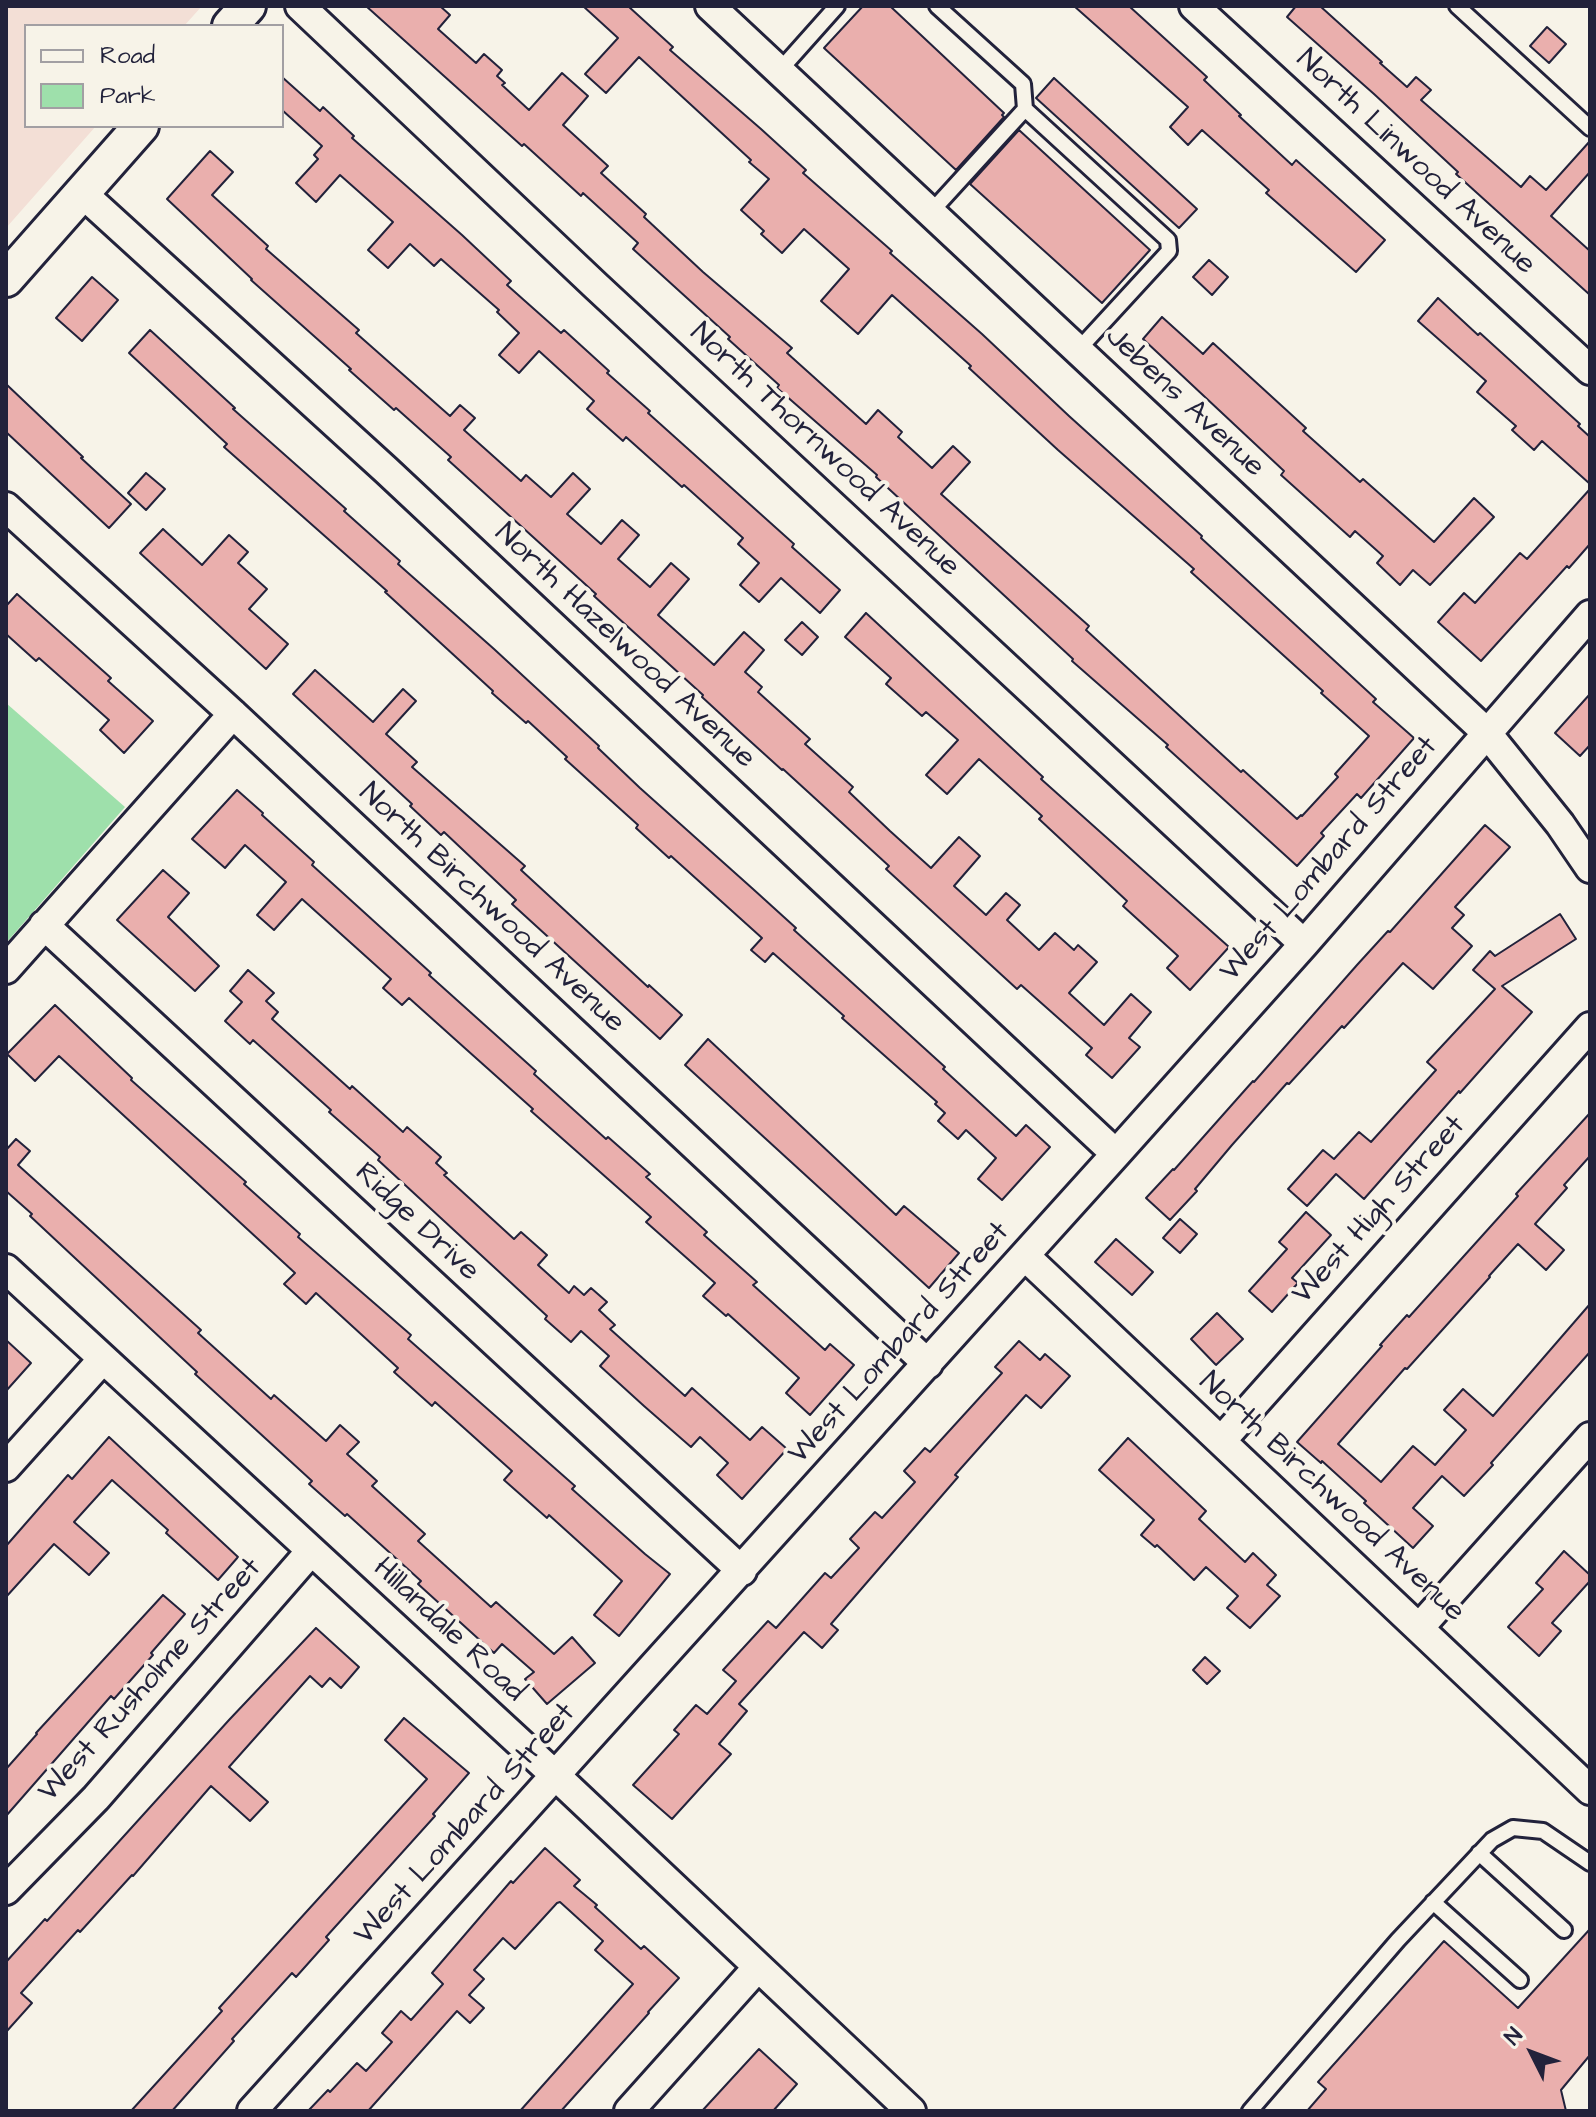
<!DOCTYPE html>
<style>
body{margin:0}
#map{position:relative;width:1596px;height:2117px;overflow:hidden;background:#f7f3e8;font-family:"Architects Daughter",sans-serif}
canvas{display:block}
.frame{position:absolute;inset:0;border:8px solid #22223b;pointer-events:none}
.legend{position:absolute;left:24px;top:24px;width:260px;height:104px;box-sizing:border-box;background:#f7f3e8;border:2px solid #a29fa3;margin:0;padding:10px 14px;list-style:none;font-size:24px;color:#22223b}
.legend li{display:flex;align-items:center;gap:16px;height:40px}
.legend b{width:40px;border:2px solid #a29fa3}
.north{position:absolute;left:1492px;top:2013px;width:80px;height:80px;-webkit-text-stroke:6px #f7f3e8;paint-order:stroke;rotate:312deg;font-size:22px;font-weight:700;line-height:32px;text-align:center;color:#22223b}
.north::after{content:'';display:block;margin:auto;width:28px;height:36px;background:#22223b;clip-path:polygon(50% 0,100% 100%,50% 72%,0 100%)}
</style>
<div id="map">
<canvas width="1596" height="2117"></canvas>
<div class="frame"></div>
<ul class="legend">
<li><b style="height:10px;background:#f7f3e8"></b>Road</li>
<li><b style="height:22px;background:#9ee0ab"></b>Park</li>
</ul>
<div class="north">N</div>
</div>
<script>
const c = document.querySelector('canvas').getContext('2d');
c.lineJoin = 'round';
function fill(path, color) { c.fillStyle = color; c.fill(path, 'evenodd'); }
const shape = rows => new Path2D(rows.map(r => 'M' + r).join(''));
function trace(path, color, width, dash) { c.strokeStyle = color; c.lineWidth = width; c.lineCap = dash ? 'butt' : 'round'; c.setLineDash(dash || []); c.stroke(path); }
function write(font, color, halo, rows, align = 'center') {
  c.font = font + ' "Architects Daughter",sans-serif'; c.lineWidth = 8; c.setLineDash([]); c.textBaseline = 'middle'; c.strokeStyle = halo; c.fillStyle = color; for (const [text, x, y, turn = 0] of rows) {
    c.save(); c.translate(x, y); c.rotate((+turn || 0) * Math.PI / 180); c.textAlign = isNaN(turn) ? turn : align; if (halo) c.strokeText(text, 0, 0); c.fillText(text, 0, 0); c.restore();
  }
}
fill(shape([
 [6,6,202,6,184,26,26,26,26,126,96,126,6,228]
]), '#f3dfd6');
fill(shape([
 [6,703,125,807,6,943]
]), '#9ee0ab');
const building = shape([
 [366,6,440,6,450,15,438,29,476,63,484,54,502,70,497,76,505,83,502,85,529,110,562,73,588,96,563,125,608,166,601,173,646,214,644,217,703,272,792,348,787,353,866,424,878,410,902,432,898,437,932,468,953,446,970,462,941,494,1089,626,1086,630,1241,772,1243,770,1297,819,1301,815,1302,816,1338,777,1335,774,1369,736,1321,693,1323,691,1191,572,1194,569,1058,450,969,368,971,366,892,295,858,334,821,301,849,269,804,229,782,253,761,234,764,231,741,210,769,179,749,162,751,160,639,57,606,93,585,74,618,38,583,6,628,6,673,47,670,50,761,129,806,170,803,173,892,251,890,253,982,334,1069,416,1202,536,1201,538,1376,699,1373,702,1414,738,1361,798,1357,794,1321,833,1324,836,1297,866,1166,747,1168,745,1072,661,1073,659,876,477,877,475,777,388,779,385,728,339,730,337,633,249,638,243,583,193,581,196,524,144,522,146,366,6],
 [863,6,890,6,1004,113,1002,115,1004,117,956,170,824,48,863,6],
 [1074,6,1129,6,1207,77,1204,80,1241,115,1239,116,1292,165,1296,160,1385,240,1356,272,1266,193,1269,190,1202,130,1188,145,1170,127,1188,107,1074,6],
 [1296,6,1320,6,1382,62,1380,63,1407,87,1416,77,1431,90,1421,100,1521,187,1530,176,1546,190,1590,141,1590,172,1551,216,1590,251,1590,295,1456,174,1458,172,1374,94,1287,17,1296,6],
 [1547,27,1566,44,1549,63,1530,46,1547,27],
 [282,77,320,111,323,107,354,136,352,138,462,235,511,281,507,285,561,333,564,330,609,371,607,373,650,411,648,413,794,544,792,547,840,590,820,613,781,578,759,602,740,585,759,563,738,544,743,538,684,485,682,487,626,437,623,441,587,409,594,401,539,351,519,373,499,355,519,333,497,312,499,310,441,259,434,266,410,244,388,268,368,250,393,222,340,175,316,202,296,183,318,159,314,155,322,146,282,110,282,77],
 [1054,78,1197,209,1179,228,1036,98,1054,78],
 [1019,130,1150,250,1102,303,970,184,1019,130],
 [210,151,233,172,212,195,268,246,266,249,359,330,356,333,450,416,460,405,475,418,464,430,521,481,526,475,551,497,573,473,590,489,567,514,601,544,622,520,639,535,618,559,650,587,671,563,689,579,658,615,714,665,744,632,764,650,745,672,762,687,758,692,810,739,805,744,853,787,849,792,890,831,931,868,959,837,980,856,954,886,986,915,1006,893,1020,905,1007,920,1039,950,1055,933,1074,950,1078,945,1097,962,1069,993,1104,1025,1131,994,1151,1012,1129,1038,1140,1047,1112,1078,1086,1055,1092,1048,1021,985,1017,989,886,869,889,866,783,769,782,770,740,732,702,697,703,695,594,596,596,594,448,460,451,457,396,408,394,410,349,370,351,369,251,280,252,279,167,199,210,151],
 [1209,260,1228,277,1212,295,1193,277,1209,260],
 [92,277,118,300,82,341,56,318,92,277],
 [1438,298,1478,335,1480,333,1580,424,1578,426,1590,437,1590,484,1542,441,1534,450,1512,430,1516,426,1477,392,1486,381,1418,321,1438,298],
 [1162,317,1203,354,1213,343,1306,428,1303,431,1360,482,1363,479,1434,542,1474,498,1494,517,1430,585,1413,570,1400,585,1377,563,1383,556,1355,531,1350,537,1281,475,1284,471,1143,339,1162,317],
 [150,330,235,408,233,409,346,509,344,511,400,561,398,564,494,649,599,746,598,748,640,788,753,889,796,928,794,930,945,1067,943,1069,1016,1136,1026,1125,1050,1147,1002,1200,978,1179,996,1158,966,1130,958,1139,938,1121,945,1113,935,1104,937,1102,842,1018,844,1016,773,953,765,962,751,950,762,938,671,856,669,858,636,828,638,825,565,759,567,757,528,721,526,723,492,693,493,691,385,592,387,591,224,447,227,444,129,353,150,330],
 [6,384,83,457,81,458,131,504,109,528,6,432,6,384],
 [146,473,165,489,146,510,128,493,146,473],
 [1590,489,1590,544,1569,568,1567,566,1481,661,1438,622,1464,593,1475,603,1520,553,1527,559,1590,489],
 [163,529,202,565,229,535,248,552,238,563,267,589,249,609,288,644,266,669,140,553,163,529],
 [17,594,111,678,108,681,153,721,124,753,100,730,109,720,39,658,36,661,6,634,6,606,17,594],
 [866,613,1043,777,1041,779,1229,947,1190,990,1167,968,1178,956,1123,906,1127,901,1039,819,1042,816,979,759,947,794,926,775,958,740,926,712,922,716,886,684,891,678,845,637,866,613],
 [802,622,818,637,802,655,785,640,802,622],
 [315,670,373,722,403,689,416,701,386,734,417,762,412,767,525,866,521,870,648,987,649,985,682,1015,660,1039,512,904,516,900,444,832,441,835,410,806,412,804,293,694,315,670],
 [1590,694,1590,745,1580,756,1555,733,1590,694],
 [237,790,263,813,262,815,314,862,312,865,431,973,429,975,536,1071,534,1074,606,1139,608,1137,650,1174,646,1177,707,1232,704,1235,757,1282,753,1285,825,1350,830,1344,854,1365,810,1415,786,1393,799,1378,728,1314,726,1316,703,1296,715,1283,646,1222,651,1217,531,1111,533,1109,467,1050,409,998,402,1005,383,988,391,979,302,899,274,930,257,915,286,882,245,845,225,868,192,839,237,790],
 [1485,825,1510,847,1455,907,1464,915,1452,928,1472,946,1433,989,1403,963,1344,1028,1342,1026,1289,1084,1287,1083,1232,1145,1195,1189,1197,1191,1170,1220,1146,1198,1173,1169,1174,1170,1253,1081,1254,1082,1357,965,1388,931,1390,932,1485,825],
 [163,870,189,893,168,917,219,966,195,991,117,920,163,870],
 [1560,914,1576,939,1502,986,1532,1012,1460,1093,1459,1091,1364,1199,1336,1174,1307,1206,1288,1189,1323,1150,1334,1159,1359,1132,1371,1142,1436,1070,1427,1062,1495,989,1473,970,1490,951,1495,956,1560,914],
 [248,970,274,993,266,1001,278,1012,272,1019,350,1089,352,1086,403,1132,407,1127,441,1157,436,1163,447,1173,444,1175,514,1239,521,1232,547,1255,538,1265,569,1293,574,1286,584,1295,591,1288,607,1302,599,1310,615,1325,610,1329,685,1396,692,1388,750,1440,762,1427,787,1449,742,1499,717,1475,728,1463,700,1437,691,1447,644,1406,600,1366,609,1356,581,1331,571,1342,545,1319,547,1316,378,1160,380,1157,329,1112,331,1110,253,1040,250,1044,225,1021,242,1002,230,991,248,970],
 [55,1005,132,1078,131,1080,246,1182,244,1184,300,1234,298,1237,411,1335,408,1339,575,1486,572,1489,645,1554,670,1574,619,1636,594,1615,622,1581,549,1515,547,1518,504,1480,512,1471,435,1402,432,1406,394,1372,398,1368,316,1293,306,1304,284,1284,295,1273,59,1056,35,1081,7,1054,55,1005],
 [708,1039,896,1215,904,1206,959,1253,929,1288,685,1065,708,1039],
 [1590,1113,1590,1156,1564,1185,1567,1188,1535,1224,1564,1250,1546,1270,1518,1244,1489,1276,1490,1277,1407,1369,1405,1368,1338,1444,1381,1482,1413,1446,1435,1465,1466,1430,1444,1410,1463,1389,1493,1416,1590,1304,1590,1352,1491,1463,1493,1465,1464,1496,1442,1476,1413,1508,1433,1526,1413,1548,1364,1503,1366,1501,1322,1461,1321,1463,1297,1442,1382,1346,1380,1345,1407,1315,1409,1317,1518,1196,1516,1194,1590,1113],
 [16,1139,30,1151,18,1165,201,1330,198,1333,271,1399,274,1395,326,1441,340,1425,359,1442,347,1454,377,1481,372,1486,425,1534,418,1541,491,1607,496,1602,554,1654,572,1637,595,1663,547,1704,525,1679,534,1672,502,1644,494,1653,418,1584,421,1581,347,1514,345,1516,309,1484,312,1481,195,1374,197,1372,30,1216,32,1214,6,1191,6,1150,16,1139],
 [1306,1212,1331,1235,1292,1278,1298,1283,1272,1312,1249,1291,1287,1249,1279,1242,1306,1212],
 [1180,1219,1197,1234,1180,1253,1163,1238,1180,1219],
 [1116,1239,1153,1272,1132,1295,1095,1262,1116,1239],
 [1217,1313,1243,1339,1216,1365,1191,1339,1217,1313],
 [6,1340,31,1363,6,1391,6,1340],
 [1019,1341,1040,1360,1045,1354,1070,1376,1041,1408,1026,1395,955,1475,958,1477,831,1624,838,1630,822,1648,804,1632,739,1704,747,1711,719,1744,731,1754,672,1819,633,1785,679,1734,674,1730,696,1705,707,1714,736,1681,723,1670,768,1621,776,1628,825,1573,831,1578,859,1548,850,1539,875,1512,882,1518,915,1482,904,1471,925,1448,930,1452,1002,1373,995,1367,1019,1341],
 [109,1437,238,1557,218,1580,166,1533,168,1530,112,1480,74,1522,109,1553,89,1575,54,1544,6,1597,6,1546,68,1475,72,1479,109,1437],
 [1128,1438,1206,1511,1199,1519,1245,1562,1253,1553,1276,1575,1267,1585,1280,1596,1250,1628,1227,1608,1238,1596,1206,1567,1194,1580,1157,1545,1155,1547,1141,1535,1154,1520,1099,1470,1128,1438],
 [1564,1551,1590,1575,1590,1581,1552,1623,1561,1631,1539,1656,1508,1627,1543,1589,1536,1583,1564,1551],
 [163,1595,185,1614,151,1653,153,1655,114,1699,111,1696,6,1816,6,1769,37,1734,36,1733,163,1595],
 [316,1628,359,1667,341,1688,330,1678,322,1687,310,1676,229,1767,268,1802,250,1821,211,1786,133,1876,132,1875,80,1932,78,1930,21,1993,32,2003,6,2032,6,1962,45,1919,47,1921,229,1720,316,1628],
 [1205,1657,1220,1671,1207,1684,1193,1670,1205,1657],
 [404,1718,469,1773,433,1814,435,1816,326,1937,329,1940,296,1977,292,1973,232,2039,234,2041,172,2111,131,2111,222,2011,219,2008,427,1779,385,1740,404,1718],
 [545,1848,580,1880,574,1886,597,1905,595,1907,641,1949,644,1946,679,1978,648,2012,649,2013,561,2111,520,2111,633,1984,595,1950,603,1941,560,1902,557,1903,515,1949,503,1938,474,1970,484,1979,469,1995,484,2008,470,2023,457,2011,368,2111,308,2111,328,2090,330,2092,357,2063,366,2071,392,2042,382,2033,401,2011,411,2020,443,1984,432,1973,511,1881,513,1883,545,1848],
 [1590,1929,1590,2055,1561,2090,1566,2111,1307,2111,1326,2089,1318,2082,1444,1941,1518,2008,1590,1929],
 [759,2049,797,2084,773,2111,702,2111,759,2049]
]);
fill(building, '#eaafad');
trace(building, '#22223b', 2);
const service = shape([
 [937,6,1023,84,1025,109],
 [1457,6,1590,128],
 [780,70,837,6],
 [931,212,1025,109,1168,240,1169,251,1078,350],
 [1479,1853,1564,1930],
 [1433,1902,1520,1980],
 [1250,2111,1398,1940,1492,1840,1513,1828,1543,1831,1590,1863]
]);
const minor = shape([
 [300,6,596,286,1304,944],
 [710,6,1486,732,1560,824,1590,868],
 [1194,6,1590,370],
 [82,193,386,470,1116,1154],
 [6,507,233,714,928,1364],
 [44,925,742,1571],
 [6,969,233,714],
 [1025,1256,1590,1790],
 [6,1269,556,1776,911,2111],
 [1221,1441,1590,1027],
 [6,1467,103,1359],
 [1419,1628,1590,1437],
 [6,1890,96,1798,311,1551],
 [252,2111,1116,1154,1304,944,1590,615],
 [629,2111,758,1967]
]);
const tertiary = shape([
 [230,26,248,6],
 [6,279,141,126]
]);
trace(service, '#22223b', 20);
trace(minor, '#22223b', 34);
trace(tertiary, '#22223b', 40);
trace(service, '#f7f3e8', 14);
trace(minor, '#f7f3e8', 28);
trace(tertiary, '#f7f3e8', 34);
write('30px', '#22223b', '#f7f3e8', [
 ["North Linwood Avenue",1415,163,43],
 ["Jebens Avenue",1184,403,43],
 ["North Thornwood Avenue",824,451,43],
 ["North Hazelwood Avenue",624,647,43],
 ["West Lombard Street",1330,860,-49],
 ["North Birchwood Avenue",491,909,43],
 ["West High Street",1380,1211,-48],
 ["Ridge Drive",416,1223,43],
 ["West Lombard Street",900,1344,-48],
 ["North Birchwood Avenue",1331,1498,43],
 ["Hillandale Road",448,1631,43],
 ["West Rusholme Street",151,1681,-48],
 ["West Lombard Street",466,1825,-48]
]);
</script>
